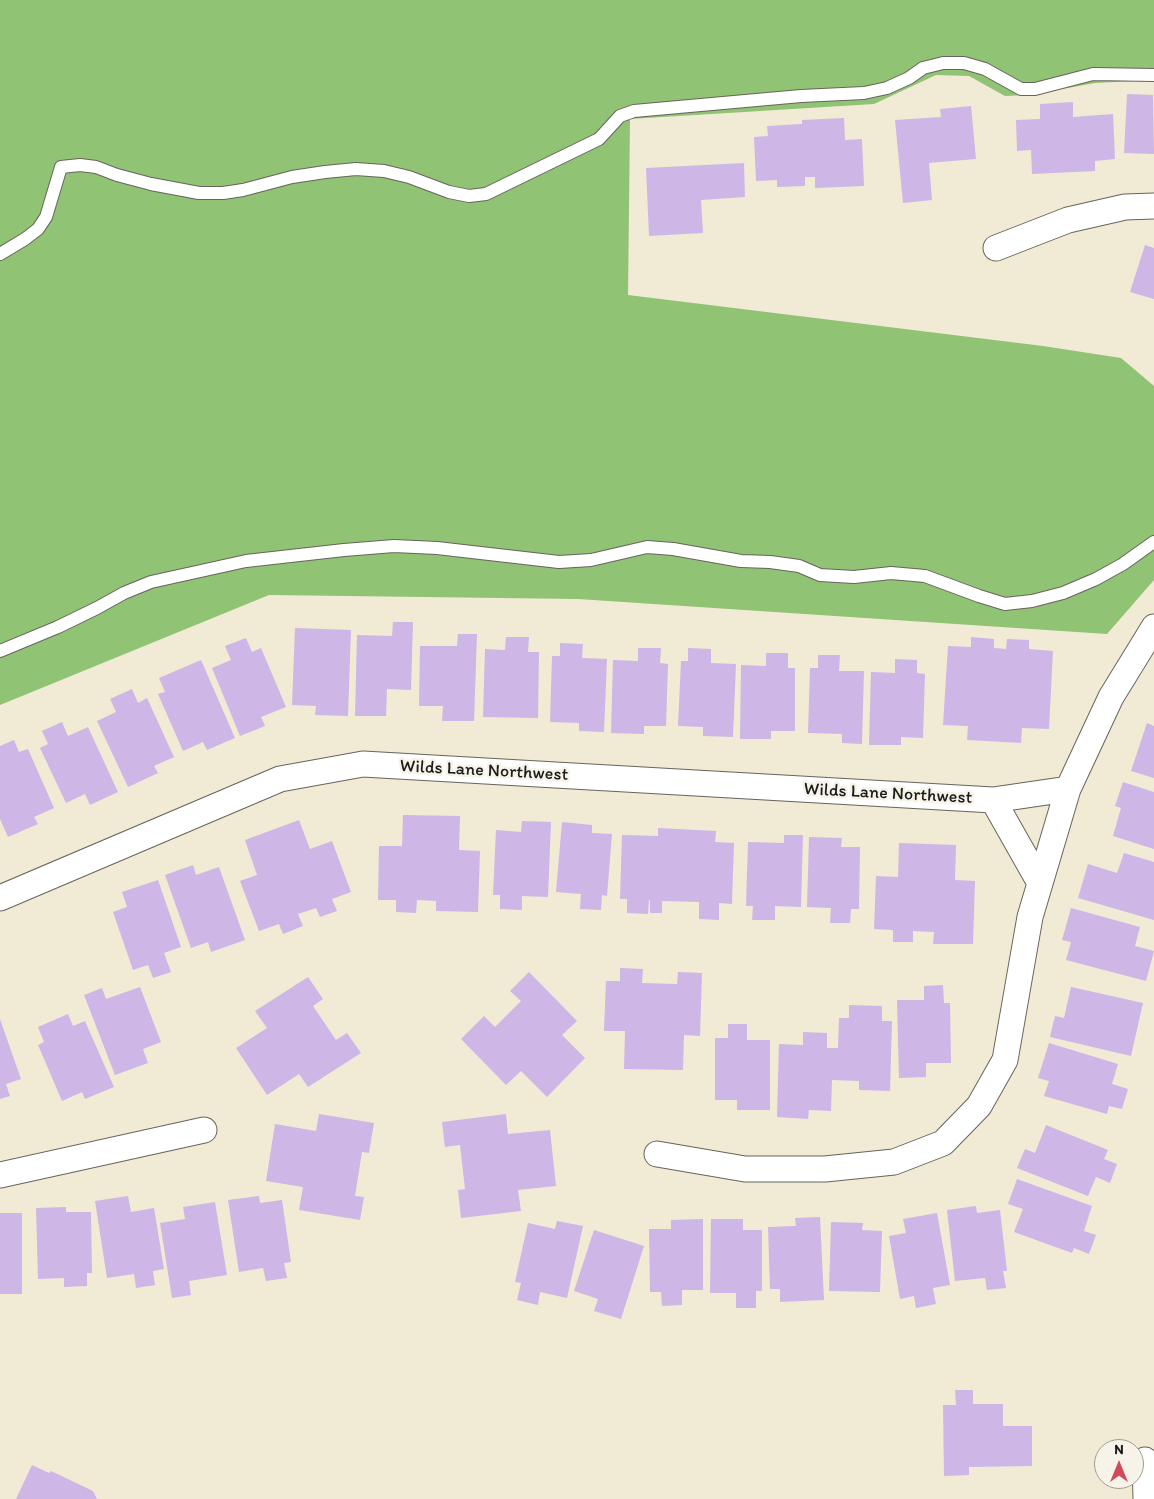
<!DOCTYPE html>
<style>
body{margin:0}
#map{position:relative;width:1154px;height:1499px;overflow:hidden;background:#f1ead5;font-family:Itim,sans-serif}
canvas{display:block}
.north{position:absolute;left:1094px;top:1439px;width:50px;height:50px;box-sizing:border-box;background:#f7f3e8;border:1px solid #9f9d96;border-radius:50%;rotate:0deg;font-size:14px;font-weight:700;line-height:20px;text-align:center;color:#1c1c1c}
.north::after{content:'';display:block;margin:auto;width:18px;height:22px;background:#d1495b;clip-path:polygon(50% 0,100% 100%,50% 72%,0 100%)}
</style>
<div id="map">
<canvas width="1154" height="1499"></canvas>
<div class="north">N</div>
</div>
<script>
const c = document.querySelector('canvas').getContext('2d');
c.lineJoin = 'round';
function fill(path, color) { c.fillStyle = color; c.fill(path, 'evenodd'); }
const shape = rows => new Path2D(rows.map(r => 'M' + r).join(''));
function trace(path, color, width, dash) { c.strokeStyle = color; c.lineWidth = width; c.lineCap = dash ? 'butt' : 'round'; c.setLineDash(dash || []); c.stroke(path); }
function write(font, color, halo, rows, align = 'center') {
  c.font = font + ' Itim,sans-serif'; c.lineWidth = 5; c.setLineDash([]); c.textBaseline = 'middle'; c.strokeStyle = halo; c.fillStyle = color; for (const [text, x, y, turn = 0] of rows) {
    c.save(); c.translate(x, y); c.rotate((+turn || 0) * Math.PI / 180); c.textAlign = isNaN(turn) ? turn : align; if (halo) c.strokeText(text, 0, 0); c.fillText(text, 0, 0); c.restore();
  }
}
fill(shape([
 [0,0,1154,0,1154,80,1095,83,1029,95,1005,96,969,76,936,75,874,104,630,119,628,295,1043,346,1121,358,1154,386,1154,580,1107,634,578,599,269,595,0,705]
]), '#90c373');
fill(shape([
 [1127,94,1153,95,1154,154,1124,153],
 [1073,102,1073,117,1113,114,1115,159,1095,161,1095,171,1032,174,1031,150,1017,151,1016,120,1040,119,1040,104],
 [971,106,976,159,929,163,932,200,903,203,895,120,941,117,940,109],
 [844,118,845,140,862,139,864,186,815,188,815,177,805,177,805,186,777,187,777,180,756,181,754,137,768,136,767,126,802,124,802,120],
 [744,163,745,197,701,200,703,233,649,236,646,168],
 [1145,245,1154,248,1154,299,1130,292],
 [393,622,413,622,411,690,387,689,386,716,355,716,357,635,392,636],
 [295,628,351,630,348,716,315,715,316,706,292,705],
 [458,634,477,634,474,721,442,721,443,706,419,706,420,646,457,646],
 [506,637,529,637,528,652,539,652,538,718,483,717,485,649,505,650],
 [971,637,994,639,994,648,1006,649,1007,639,1029,640,1029,649,1053,651,1049,729,1022,728,1021,743,967,740,968,726,943,725,948,646,971,647],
 [246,638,252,652,261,648,286,707,261,717,265,726,240,736,212,668,231,660,225,646],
 [560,643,583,644,582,658,607,659,604,732,579,731,579,723,550,722,552,656,560,656],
 [638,648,661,648,660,663,668,664,666,726,644,726,644,734,611,733,613,660,638,661],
 [688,648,711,649,711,663,736,664,733,737,703,736,703,727,678,726,681,661,688,661],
 [766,653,788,653,788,668,795,668,795,731,771,731,771,739,740,739,741,665,766,666],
 [818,655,840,655,839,671,864,671,862,744,842,743,842,734,808,733,810,668,818,668],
 [895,659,917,660,917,673,925,674,923,738,901,737,901,745,869,745,871,672,895,673],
 [201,660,235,738,207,750,203,742,183,751,158,694,165,692,159,678],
 [132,689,138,703,147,698,174,757,154,766,158,773,128,787,97,721,116,712,110,699],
 [62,722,68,736,88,727,118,792,90,805,85,794,66,803,40,748,48,744,42,731],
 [1147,723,1154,726,1154,778,1131,771],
 [14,740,19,752,28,749,54,808,34,817,38,824,8,837,0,819,0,746],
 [1123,782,1154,792,1154,849,1113,836,1121,808,1115,806],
 [403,815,460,816,459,850,480,851,478,912,436,911,436,901,417,900,416,913,396,912,396,900,378,900,379,846,402,846],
 [299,820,310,849,332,841,351,892,332,899,337,911,320,917,316,908,298,914,303,926,283,934,279,924,259,931,240,881,257,875,245,840],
 [522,821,551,822,548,897,522,896,522,910,500,909,500,895,493,895,496,830,521,832],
 [562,822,592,825,592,833,612,834,607,896,602,895,601,910,580,909,581,894,556,892],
 [658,828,716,831,715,842,734,843,732,904,719,903,719,920,699,919,699,902,662,901,662,913,650,913,650,900,649,900,648,914,627,913,627,899,620,899,622,835,658,836],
 [784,835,803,835,801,907,775,906,775,920,752,920,753,906,746,906,748,842,784,843],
 [809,837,842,838,841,847,860,847,859,909,851,909,850,923,830,923,831,908,807,907],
 [899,843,956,845,955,880,975,881,973,944,933,944,934,932,913,931,913,942,893,942,893,930,874,929,876,876,898,877],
 [1124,853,1154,862,1154,920,1078,898,1088,864,1117,873],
 [193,865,196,875,219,867,245,940,211,952,208,942,191,948,165,875],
 [158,880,181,947,164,953,171,972,153,978,148,965,133,970,113,912,127,907,122,892],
 [1071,908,1140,927,1135,946,1154,951,1146,981,1066,960,1071,942,1062,940],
 [620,968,643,969,642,983,677,984,678,972,702,973,700,1036,684,1035,683,1070,624,1069,625,1031,604,1031,606,981,620,981],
 [529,972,577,1021,562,1035,585,1058,547,1097,521,1071,506,1085,461,1039,484,1016,495,1027,521,1001,510,991],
 [308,977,323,999,313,1006,336,1040,347,1033,361,1053,308,1087,299,1074,267,1095,236,1048,267,1028,255,1011],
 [943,985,944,1003,950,1003,951,1063,926,1063,926,1077,899,1078,897,1000,924,1000,924,986],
 [140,987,161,1042,143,1049,148,1063,115,1075,84,995,102,988,106,999],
 [1071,987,1143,1003,1131,1056,1050,1037,1055,1016,1064,1018],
 [849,1005,882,1006,882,1021,892,1021,890,1091,859,1090,859,1081,832,1080,831,1111,809,1110,808,1119,777,1117,779,1044,803,1045,803,1032,827,1033,827,1048,838,1048,839,1018,849,1018],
 [68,1014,73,1026,85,1021,114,1087,85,1099,82,1092,62,1101,38,1045,44,1042,38,1027],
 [0,1019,21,1079,6,1084,10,1096,0,1099],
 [728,1024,747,1024,747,1040,770,1040,770,1110,737,1110,737,1100,715,1100,715,1038,728,1038],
 [1049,1043,1118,1064,1112,1084,1128,1089,1122,1109,1109,1106,1107,1114,1044,1096,1049,1081,1038,1078],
 [319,1114,374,1123,369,1153,362,1152,355,1196,364,1197,360,1220,299,1210,303,1187,266,1181,275,1124,316,1131],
 [506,1114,508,1134,550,1130,556,1186,518,1190,521,1211,461,1218,458,1190,465,1189,460,1145,445,1147,442,1122],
 [1046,1125,1108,1150,1104,1159,1117,1164,1110,1183,1096,1177,1088,1196,1017,1168,1025,1149,1035,1153],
 [1017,1179,1092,1206,1084,1231,1096,1235,1089,1254,1074,1248,1072,1253,1014,1232,1023,1209,1008,1204],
 [128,1196,131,1212,154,1208,164,1269,153,1271,155,1285,136,1288,134,1274,107,1278,95,1201],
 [259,1196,260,1203,282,1200,291,1262,284,1263,287,1278,266,1281,263,1268,239,1272,228,1200],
 [215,1202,227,1275,189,1281,191,1295,172,1298,160,1223,185,1219,183,1207],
 [976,1206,977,1213,1000,1210,1007,1271,1003,1271,1006,1288,987,1290,985,1278,955,1281,947,1210],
 [66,1207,66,1212,91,1212,92,1273,87,1273,87,1286,64,1287,64,1278,38,1279,36,1208],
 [0,1213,22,1213,22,1294,0,1294],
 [937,1213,950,1285,933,1288,936,1304,916,1308,914,1296,900,1299,889,1236,906,1233,903,1219],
 [820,1217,824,1300,780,1302,780,1289,770,1289,768,1227,796,1226,795,1218],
 [703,1219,703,1290,682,1290,682,1305,662,1306,661,1292,650,1292,649,1229,671,1229,671,1220],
 [711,1219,743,1219,743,1230,762,1230,762,1291,756,1291,756,1308,736,1308,736,1293,710,1293],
 [557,1221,583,1226,567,1298,540,1292,538,1305,517,1300,521,1283,515,1282,528,1223,555,1229],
 [831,1222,863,1223,862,1230,882,1231,880,1292,829,1291],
 [594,1230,644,1246,621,1319,594,1311,598,1299,574,1291],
 [955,1390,973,1390,973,1404,1003,1404,1003,1426,1032,1426,1032,1466,969,1467,969,1475,944,1476,943,1405,956,1405],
 [32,1465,49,1473,51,1471,93,1491,97,1499,16,1499]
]), '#ceb6e7');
const service = shape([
 [0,254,25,239,38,229,46,217,61,167,80,165,96,167,117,175,151,184,199,193,223,193,243,190,292,177,325,172,356,169,384,171,409,177,449,192,469,196,486,194,599,139,620,116,634,111,801,96,864,93,887,88,909,78,923,68,943,63,964,63,985,69,1021,89,1035,89,1093,74,1154,75],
 [0,651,58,627,97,608,124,593,151,582,246,561,344,550,394,546,437,548,559,562,591,560,647,547,673,549,741,561,770,562,799,566,820,575,854,577,891,573,925,576,979,596,1005,604,1032,601,1063,593,1096,579,1123,564,1154,542]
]);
const minor = shape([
 [996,248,1068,220,1125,207,1154,206],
 [993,800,1040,883],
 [0,898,280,779,363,764,993,800,1068,789],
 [657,1154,745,1169,825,1169,894,1162,943,1143,979,1106,1005,1060,1030,917,1068,789,1111,697,1154,627],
 [0,1175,204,1130],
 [1145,1460,1146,1499]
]);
trace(service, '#67645d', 14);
trace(minor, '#67645d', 27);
trace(service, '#fff', 12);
trace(minor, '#fff', 25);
write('18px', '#1c1c1c', '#f7f3e8', [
 ["Wilds Lane Northwest",484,771,3],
 ["Wilds Lane Northwest",888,794,3]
]);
</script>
